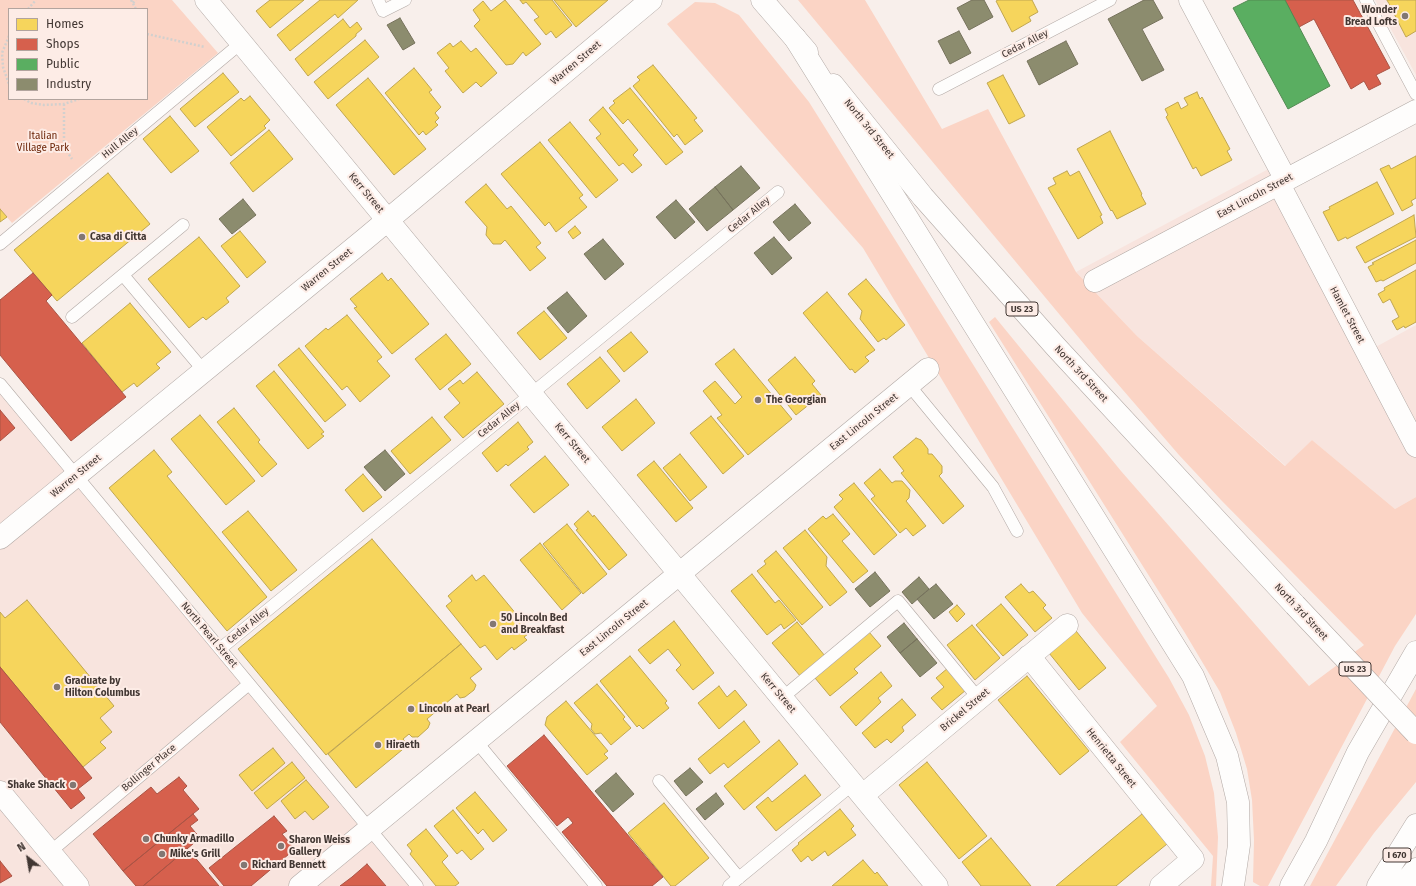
<!DOCTYPE html>
<style>
body{margin:0}
#map{position:relative;width:1416px;height:886px;overflow:hidden;background:#f8efeb;font-family:"Fira Sans",sans-serif}
canvas{display:block}
.legend{position:absolute;left:8px;top:8px;width:140px;height:92px;box-sizing:border-box;background:#fdece6;border:1px solid #b2a49e;margin:0;padding:5px 7px;list-style:none;font-size:12px;color:#423733}
.legend li{display:flex;align-items:center;gap:8px;height:20px}
.legend b{width:20px;border:1px solid #b2a49e}
.north{position:absolute;left:8px;top:838px;width:40px;height:40px;-webkit-text-stroke:3px #fdece6;paint-order:stroke;rotate:329deg;font-size:11px;font-weight:700;line-height:16px;text-align:center;color:#423733}
.north::after{content:'';display:block;margin:auto;width:14px;height:18px;background:#423733;clip-path:polygon(50% 0,100% 100%,50% 72%,0 100%)}
</style>
<div id="map">
<canvas width="1416" height="886"></canvas>
<ul class="legend">
<li><b style="height:11px;background:#f6d55c"></b>Homes</li>
<li><b style="height:11px;background:#d6604d"></b>Shops</li>
<li><b style="height:11px;background:#5aae61"></b>Public</li>
<li><b style="height:11px;background:#8c8c6e"></b>Industry</li>
</ul>
<div class="north">N</div>
</div>
<script>
const c = document.querySelector('canvas').getContext('2d');
c.lineJoin = 'round';
function fill(path, color) { c.fillStyle = color; c.fill(path, 'evenodd'); }
const shape = rows => new Path2D(rows.map(r => 'M' + r).join(''));
function trace(path, color, width, dash) { c.strokeStyle = color; c.lineWidth = width; c.lineCap = dash ? 'butt' : 'round'; c.setLineDash(dash || []); c.stroke(path); }
function write(font, color, halo, rows, align = 'center') {
  c.font = font + ' "Fira Sans",sans-serif'; c.lineWidth = 4; c.setLineDash([]); c.textBaseline = 'middle'; c.strokeStyle = halo; c.fillStyle = color; for (const [text, x, y, turn = 0] of rows) {
    c.save(); c.translate(x, y); c.rotate((+turn || 0) * Math.PI / 180); c.textAlign = isNaN(turn) ? turn : align; if (halo) c.strokeText(text, 0, 0); c.fillText(text, 0, 0); c.restore();
  }
}
fill(shape([
 [1375,0,1416,0,1416,75],
 [1274,166,1372,349,1416,325,1416,497,1395,509,1312,440,1286,466,1137,336,1076,272],
 [0,385,412,886,0,886]
]), '#f8e4de');
fill(shape([
 [0,0,172,0,218,53,12,223,0,209],
 [9,9,147,9,147,99,9,99],
 [798,0,865,0,942,129,988,109,1076,272,1137,336,1285,466,1312,440,1395,509,1416,497,1416,614,1395,646,1268,886,1260,886,1253,882,1254,840,1252,800,1247,769,1236,733,1220,692,1185,633,989,322,995,317,1121,471,1309,686,1364,645,1221,500,1179,455,1104,368],
 [695,2,715,3,739,15,809,102,1169,678,1189,715,1205,756,1214,793,1218,837,1216,886,1211,886,1213,856,1120,742,1157,706,1082,613,863,248,667,24],
 [1416,689,1416,782,1374,833,1336,886,1310,886]
]), '#fbd4c5');
const homes = shape([
 [270,0,304,0,270,28,256,11,270,0],
 [320,0,358,0,338,18,335,14,290,51,277,35,320,0],
 [505,0,541,44,526,56,523,52,513,64,506,65,474,26,480,20,473,10,483,1,491,11,505,0],
 [520,0,552,0,572,25,556,38,551,31,546,35,534,20,539,17,526,2,523,4,520,0],
 [554,0,608,0,576,27,554,0],
 [998,0,1032,0,1038,12,1029,17,1031,21,1012,32,996,1,998,0],
 [1387,0,1416,0,1416,31,1406,37,1387,0],
 [343,19,350,28,357,22,362,29,356,34,356,36,308,76,295,59,343,19],
 [365,40,379,57,328,99,314,82,365,40],
 [461,41,471,52,476,48,497,73,481,87,476,82,463,93,445,71,449,68,437,53,450,43,453,47,461,41],
 [653,65,697,118,694,120,703,131,685,145,677,134,674,137,633,86,640,80,637,77,653,65],
 [414,68,432,90,429,92,441,107,435,113,439,118,435,122,438,125,426,135,423,131,419,135,385,93,414,68],
 [223,73,239,92,195,127,180,109,223,73],
 [1003,75,1025,116,1009,124,987,83,1003,75],
 [368,78,426,149,394,175,336,105,368,78],
 [630,88,683,152,666,165,628,119,623,124,609,108,615,103,613,101,630,88],
 [1197,92,1200,99,1202,97,1230,149,1227,151,1232,160,1201,176,1196,167,1193,169,1166,117,1168,115,1165,109,1178,102,1181,109,1188,105,1184,98,1197,92],
 [250,96,270,120,264,126,266,128,231,156,207,127,241,98,244,101,250,96],
 [603,107,638,150,633,155,642,165,632,173,623,163,619,166,596,138,601,134,589,120,603,107],
 [170,116,199,151,171,173,143,139,170,116],
 [570,122,618,180,596,198,548,140,570,122],
 [269,130,293,159,253,192,230,163,269,130],
 [1110,131,1142,194,1141,195,1146,204,1117,219,1112,210,1111,211,1077,149,1110,131],
 [540,142,583,195,579,198,587,207,556,232,549,222,545,226,501,174,540,142],
 [1416,156,1416,198,1411,201,1413,205,1402,211,1380,169,1389,165,1391,169,1416,156],
 [1067,171,1070,176,1079,171,1102,215,1100,216,1103,223,1078,239,1048,188,1056,184,1053,178,1067,171],
 [108,173,150,224,57,301,14,250,108,173],
 [1377,182,1394,214,1347,239,1346,237,1338,241,1323,212,1330,209,1329,207,1377,182],
 [486,184,507,209,511,206,541,243,536,247,546,258,530,271,505,240,501,244,493,244,486,235,487,227,465,202,486,184],
 [0,209,7,217,0,222,0,209],
 [1414,215,1416,237,1365,263,1356,247,1414,215],
 [575,226,581,233,573,239,568,232,575,226],
 [240,231,266,262,247,278,221,246,240,231],
 [199,237,240,286,226,298,229,302,206,320,203,317,189,328,148,279,199,237],
 [1416,240,1416,263,1383,281,1381,280,1376,282,1368,267,1374,264,1372,263,1416,240],
 [1416,270,1416,322,1405,328,1404,326,1397,330,1392,321,1399,317,1390,299,1383,303,1378,294,1385,290,1384,288,1416,270],
 [382,273,388,281,391,278,429,324,392,354,354,308,357,307,350,299,382,273],
 [866,279,905,325,886,340,884,338,878,342,860,319,862,311,848,294,866,279],
 [827,292,875,350,865,357,869,361,855,373,852,369,850,370,803,313,827,292],
 [130,303,171,352,156,364,160,368,137,387,134,383,122,392,82,343,130,303],
 [544,311,567,338,540,360,517,333,544,311],
 [347,315,382,357,377,361,390,376,360,402,347,386,342,390,305,346,326,328,328,330,347,315],
 [631,332,648,352,624,372,607,351,631,332],
 [446,334,471,364,440,390,415,359,446,334],
 [299,348,346,405,325,422,278,365,299,348],
 [734,349,792,419,748,455,717,418,722,415,703,391,715,381,735,404,742,397,715,364,734,349],
 [600,357,620,381,587,409,567,384,600,357],
 [795,357,815,381,812,384,821,395,796,415,768,380,795,357],
 [274,371,324,432,321,434,324,436,308,449,256,386,274,371],
 [477,372,504,404,463,438,444,417,460,403,448,389,460,380,463,384,477,372],
 [636,399,655,423,622,451,602,427,636,399],
 [234,408,260,440,258,442,277,464,262,477,217,422,234,408],
 [200,415,255,481,226,505,171,439,200,415],
 [711,416,744,456,723,474,690,433,711,416],
 [432,417,451,440,410,474,391,451,432,417],
 [518,422,533,442,527,447,529,449,508,466,506,464,497,472,482,453,518,422],
 [916,438,921,440,928,449,928,454,932,454,942,466,942,473,939,476,964,506,943,524,901,473,904,471,893,457,916,438],
 [154,450,172,472,167,476,267,597,227,631,109,488,154,450],
 [680,454,707,487,690,501,663,468,680,454],
 [545,456,569,485,534,513,510,485,545,456],
 [654,461,693,508,676,522,637,475,654,461],
 [880,469,892,483,895,481,902,481,910,490,909,498,906,501,926,526,913,536,906,528,900,533,871,499,875,496,864,483,880,469],
 [363,474,382,497,363,512,345,490,363,474],
 [854,483,897,535,874,555,834,507,843,499,839,495,854,483],
 [248,511,297,570,271,591,222,532,248,511],
 [588,511,593,517,594,515,627,555,609,570,576,530,578,529,574,524,588,511],
 [833,514,850,534,842,541,868,571,853,583,808,529,823,516,826,519,833,514],
 [567,524,607,574,583,594,543,544,567,524],
 [805,530,827,557,826,566,847,592,830,606,783,548,805,530],
 [372,539,461,644,326,755,238,649,372,539],
 [540,543,581,593,562,610,520,560,540,543],
 [776,551,823,607,802,625,757,571,766,564,764,561,776,551],
 [752,574,775,603,779,600,796,620,784,629,781,624,767,635,731,591,752,574],
 [472,575,476,581,484,575,531,632,524,637,527,640,514,650,512,647,497,660,485,645,480,648,446,606,452,601,448,596,472,575],
 [1021,584,1029,593,1033,591,1046,605,1043,608,1052,618,1035,632,1005,597,1021,584],
 [27,600,114,706,100,718,112,732,100,742,106,748,83,767,0,667,0,612,5,618,27,600],
 [1001,604,1028,635,1003,656,976,625,1001,604],
 [957,605,965,614,957,622,949,612,957,605],
 [674,621,714,673,693,690,676,670,681,665,668,649,650,664,638,650,674,621],
 [797,622,825,656,801,677,772,643,797,622],
 [972,625,1000,658,975,680,947,645,972,625],
 [1076,631,1106,668,1079,690,1049,653,1076,631],
 [869,632,881,646,854,669,858,673,830,696,815,678,869,632],
 [461,644,482,669,470,678,476,685,474,690,465,697,460,698,457,694,427,719,430,723,428,728,418,737,412,737,409,734,403,739,408,745,356,788,328,754,461,644],
 [630,656,667,701,665,703,669,708,643,729,639,725,637,727,600,681,630,656],
 [948,668,966,690,942,710,931,698,944,687,936,678,948,668],
 [881,672,892,686,878,698,881,702,856,726,840,707,881,672],
 [1027,676,1089,751,1060,775,998,700,1027,676],
 [597,684,625,717,623,719,631,728,611,745,601,733,595,734,591,729,592,724,574,703,597,684],
 [719,686,727,697,735,690,747,705,719,729,698,703,719,686],
 [902,699,916,715,902,727,904,731,891,743,887,739,875,748,862,733,902,699],
 [566,701,608,751,604,754,608,758,587,775,545,725,547,717,566,701],
 [744,721,760,742,728,768,724,763,710,774,698,759,744,721],
 [779,740,798,764,744,810,724,786,779,740],
 [273,748,285,763,252,791,239,775,273,748],
 [292,762,305,778,267,809,254,793,292,762],
 [927,762,987,836,959,859,899,785,927,762],
 [805,775,821,795,776,831,756,807,768,797,772,802,805,775],
 [306,780,329,807,313,820,305,811,295,819,281,801,306,780],
 [475,792,507,830,493,842,483,829,478,834,456,808,475,792],
 [664,803,709,858,675,886,671,886,628,833,664,803],
 [840,809,854,826,851,829,856,835,828,856,825,851,812,861,808,856,801,862,792,850,799,844,798,843,840,809],
 [453,810,484,849,471,860,462,850,457,854,434,826,453,810],
 [1142,814,1167,844,1134,871,1116,886,1056,886,1142,814],
 [426,829,448,856,442,862,459,883,455,886,436,886,410,854,412,851,407,845,426,829],
 [991,838,1031,886,981,886,978,882,962,862,991,838],
 [863,860,875,874,877,872,888,886,832,886,863,860]
]);
fill(homes, '#f6d55c');
trace(homes, '#c0a650', 1);
const shops = shape([
 [1285,0,1353,0,1390,68,1376,75,1381,84,1369,90,1364,81,1351,89,1314,19,1299,27,1285,0],
 [33,273,52,295,46,301,126,397,71,441,0,355,0,300,33,273],
 [0,410,15,428,0,441,0,410],
 [0,667,92,778,78,789,85,798,71,809,0,722,0,667],
 [544,735,663,877,652,886,607,886,562,832,573,823,568,817,557,826,507,766,544,735],
 [179,777,187,786,183,790,199,809,123,871,93,834,151,787,157,794,179,777],
 [193,814,198,820,190,826,200,838,143,886,136,886,123,871,193,814],
 [274,816,287,831,282,834,295,849,251,886,224,886,209,868,274,816],
 [187,848,219,886,143,886,174,860,187,848],
 [0,861,12,876,0,883,0,861],
 [367,864,386,886,340,886,352,877,367,864]
]);
fill(shops, '#d6604d');
trace(shops, '#aa5445', 1);
const public = shape([
 [1249,0,1285,0,1330,86,1288,109,1233,8,1249,0]
]);
fill(public, '#5aae61');
trace(public, '#538a53', 1);
const industry = shape([
 [972,0,984,0,993,17,969,30,957,8,972,0],
 [1144,0,1153,0,1163,18,1142,29,1164,70,1142,81,1108,19,1144,0],
 [400,18,415,43,403,50,387,25,400,18],
 [959,31,971,53,950,64,938,41,959,31],
 [1066,41,1078,64,1039,85,1027,61,1066,41],
 [741,166,760,188,733,210,715,187,741,166],
 [715,187,733,210,707,231,689,209,715,187],
 [243,199,256,215,232,234,219,219,243,199],
 [676,200,695,222,675,239,656,217,676,200],
 [795,204,811,223,789,241,773,222,795,204],
 [774,237,792,258,772,275,754,253,774,237],
 [603,239,624,264,605,280,584,254,603,239],
 [567,292,587,316,568,333,547,308,567,292],
 [385,450,405,474,385,491,364,467,385,450],
 [875,572,890,591,870,607,855,589,875,572],
 [919,577,929,589,912,604,902,592,919,577],
 [936,584,953,604,934,619,917,599,936,584],
 [904,623,917,639,900,653,887,637,904,623],
 [917,639,937,663,920,677,900,653,917,639],
 [690,768,703,782,686,796,674,781,690,768],
 [616,773,634,794,613,812,595,791,616,773],
 [716,793,724,804,705,820,696,809,716,793]
]);
fill(industry, '#8c8c6e');
trace(industry, '#76725c', 1);
const lane = shape([
 [378,0,383,11,405,0],
 [1366,0,1416,94],
 [939,89,1110,0],
 [0,244,241,43],
 [123,275,204,371],
 [72,317,183,225],
 [0,384,417,886],
 [909,385,993,487,1017,531],
 [220,649,778,192],
 [782,698,898,601,979,699],
 [476,741,596,886],
 [659,781,739,878],
 [50,852,249,684],
 [729,886,853,784]
]);
const street = shape([
 [206,0,937,886],
 [1190,0,1286,180],
 [1279,184,1416,446],
 [1095,281,1416,111],
 [0,538,365,239,651,0],
 [1029,656,1193,859,1161,886],
 [863,795,1067,625],
 [300,886,928,369]
]);
const primary = shape([
 [762,0,807,52],
 [833,85,923,197,1056,347,1295,605],
 [0,792,78,886]
]);
const highway = shape([
 [795,38,1193,676,1227,756,1238,802,1239,845,1233,886],
 [1291,886,1316,841,1358,752,1416,652],
 [1378,886,1416,825],
 [1402,886,1416,869]
]);
trace(lane, '#b2a9a5', 13);
trace(street, '#b2a9a5', 23);
trace(primary, '#b2a9a5', 23);
trace(highway, '#b2a9a5', 23);
trace(shape([
 [131,0,136,9],
 [133,3,136,0],
 [28,9,36,0],
 [147,34,205,47],
 [9,36,2,53,3,67,9,84],
 [24,99,31,103,44,105,64,104,79,99],
 [64,104,64,147,72,159]
]), '#d2d0ce', 2.5, [2, 2]);
trace(lane, '#fefdfc', 12);
trace(street, '#fefdfc', 22);
trace(primary, '#fefdfc', 22);
trace(highway, '#fefdfc', 22);
const primaryBridge = shape([
 [1295,605,1416,733]
]);
trace(primaryBridge, '#b2a9a5', 23, []);
trace(primaryBridge, '#fefdfc', 22);
for (const [x, y, r, color] of [
 [1405,16,4,"#827773"],
 [82,237,4,"#827773"],
 [758,400,4,"#827773"],
 [493,624,4,"#827773"],
 [57,687,4,"#827773"],
 [411,709,4,"#827773"],
 [378,745,4,"#827773"],
 [73,785,4,"#827773"],
 [146,839,4,"#827773"],
 [281,846,4,"#827773"],
 [162,854,4,"#827773"],
 [244,865,4,"#827773"]
]) { const dot = new Path2D(); dot.arc(x, y, r, 0, 2 * Math.PI); c.fillStyle = color; c.fill(dot); trace(dot, '#fdece6', 1.5); }
for (const [x, y, w] of [
 [1022,309,32],
 [1355,669,32],
 [1397,855,28]
]) { const box = new Path2D(); box.roundRect(x - w / 2, y - 7, w, 14, 3); c.fillStyle = '#fdece6'; c.fill(box); trace(box, '#423733', 1); }
write('bold 9px', '#423733', null, [
 ["US 23",1022,309],
 ["US 23",1355,669],
 ["I 670",1397,855]
]);
write('bold 10px', '#423733', '#fdece6', [
 ["Wonder",1397,10,"right"],
 ["Bread Lofts",1397,22,"right"],
 ["Casa di Citta",90,237],
 ["The Georgian",766,400],
 ["50 Lincoln Bed",501,618],
 ["and Breakfast",501,630],
 ["Graduate by",65,681],
 ["Hilton Columbus",65,693],
 ["Lincoln at Pearl",419,709],
 ["Hiraeth",386,745],
 ["Shake Shack",65,785,"right"],
 ["Chunky Armadillo",154,839],
 ["Sharon Weiss",289,840],
 ["Gallery",289,852],
 ["Mike's Grill",170,854],
 ["Richard Bennett",252,865]
], 'left');
write('10px', '#423733', '#fdece6', [
 ["Cedar Alley",1025,44,-27],
 ["Warren Street",576,63,-40],
 ["North 3rd Street",869,129,51],
 ["Hull Alley",120,143,-39],
 ["Kerr Street",366,193,50],
 ["East Lincoln Street",1255,196,-28],
 ["Cedar Alley",749,215,-39],
 ["Warren Street",327,270,-39],
 ["Hamlet Street",1347,315,62],
 ["North 3rd Street",1081,374,47],
 ["Cedar Alley",499,420,-39],
 ["East Lincoln Street",864,422,-39],
 ["Kerr Street",572,443,50],
 ["Warren Street",76,476,-39],
 ["North 3rd Street",1301,612,47],
 ["Cedar Alley",248,626,-39],
 ["East Lincoln Street",614,628,-39],
 ["North Pearl Street",209,635,50],
 ["Kerr Street",778,693,50],
 ["Brickel Street",965,710,-40],
 ["Henrietta Street",1111,758,51],
 ["Bollinger Place",149,768,-40]
]);
write('10px', '#671e00', '#fdece6', [
 ["Italian",43,136],
 ["Village Park",43,148]
]);
</script>
